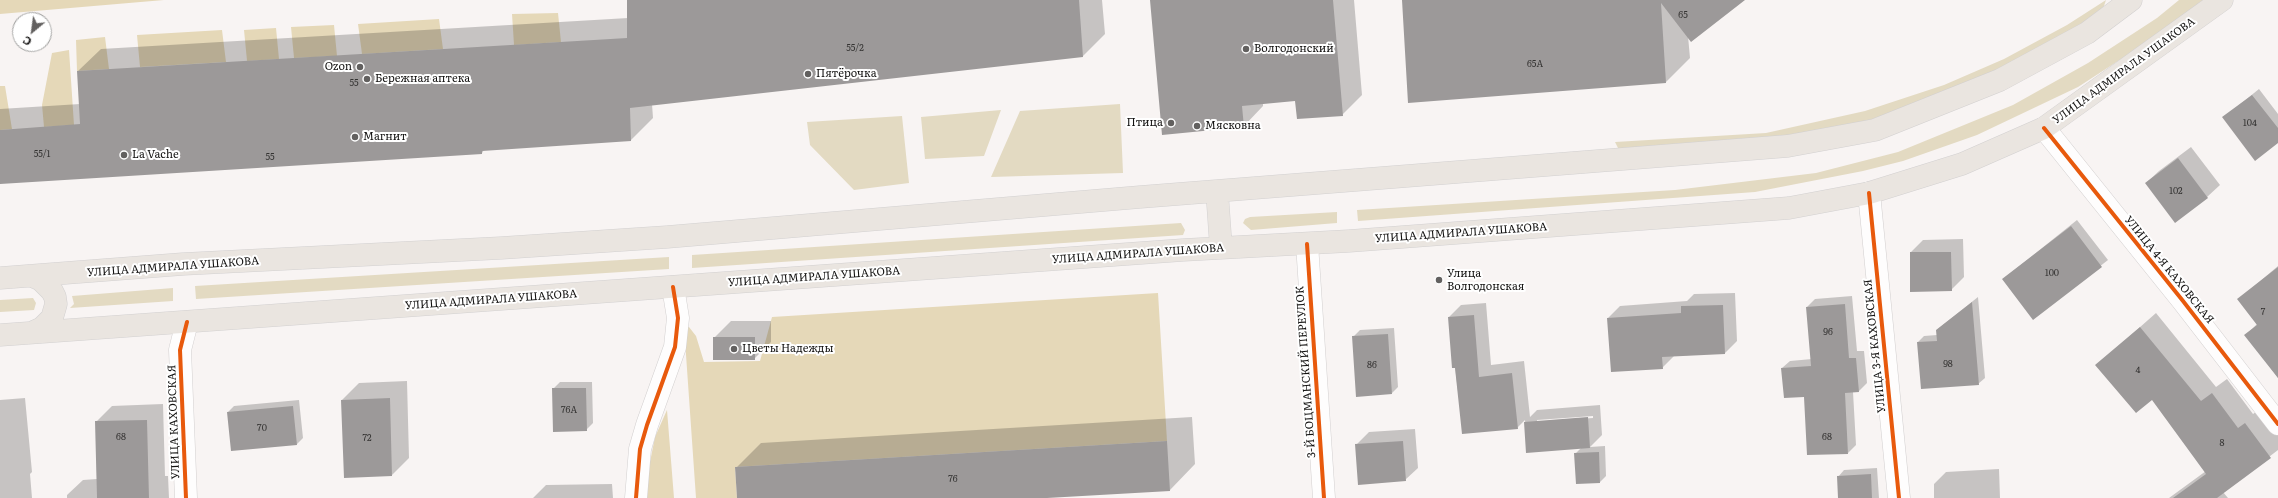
<!DOCTYPE html>
<meta charset="utf-8">
<style>
body{margin:0}
#map{position:relative;width:2278px;height:498px;overflow:hidden;background:#f8f4f3;font-family:Literata,serif}
canvas{display:block}
.north{position:absolute;left:12px;top:12px;width:40px;height:40px;box-sizing:border-box;background:#fff;border:1px solid #a0a09f;border-radius:50%;rotate:209deg;font-size:11px;font-weight:700;line-height:16px;text-align:center;color:#121110}
.north::after{content:'';display:block;margin:auto;width:14px;height:18px;background:#62605f;clip-path:polygon(50% 0,100% 100%,50% 72%,0 100%)}
</style>
<div id="map">
<canvas width="2278" height="498"></canvas>
<div class="north">С</div>
</div>
<script>
const c = document.querySelector('canvas').getContext('2d');
c.lineJoin = 'round';
function fill(path, color) { c.fillStyle = color; c.fill(path, 'evenodd'); }
const shape = rows => new Path2D(rows.map(r => 'M' + r).join(''));
function trace(path, color, width, dash) { c.strokeStyle = color; c.lineWidth = width; c.lineCap = dash ? 'butt' : 'round'; c.setLineDash(dash || []); c.stroke(path); }
function write(font, color, halo, rows, align = 'center') {
  c.font = font + ' Literata,serif'; c.lineWidth = 4; c.setLineDash([]); c.textBaseline = 'middle'; c.strokeStyle = halo; c.fillStyle = color; for (const [text, x, y, turn = 0] of rows) {
    c.save(); c.translate(x, y); c.rotate((+turn || 0) * Math.PI / 180); c.textAlign = isNaN(turn) ? turn : align; if (halo) c.strokeText(text, 0, 0); c.fillText(text, 0, 0); c.restore();
  }
}
fill(shape([
 [2106,0,2102,12,2005,69,1869,121,1773,140,1619,150,1615,142,1766,133,1865,111,1944,85,2004,59,2067,25],
 [2179,0,2203,0,2166,30,2078,87,1977,135,1903,161,1863,171,1755,192,1358,221,1357,210,1675,190,1816,173,1855,163,1898,152,2013,105,2088,63,2157,18],
 [1120,104,1123,173,991,177,1020,111],
 [1001,110,984,156,925,159,921,117],
 [902,116,909,183,854,190,810,145,807,122],
 [1337,212,1337,223,1251,230,1243,223,1245,219,1250,217],
 [1181,223,1185,230,1183,235,692,268,692,255],
 [669,257,669,269,196,299,195,286],
 [173,288,173,301,70,308,74,304,72,296],
 [33,298,36,303,34,310,0,312,0,300]
]), '#e3dac2');
fill(shape([
 [0,0,164,0,0,14],
 [558,13,561,42,514,45,512,14],
 [439,19,443,49,362,54,358,24],
 [334,25,337,56,294,58,291,27],
 [276,28,279,59,247,61,244,30],
 [222,30,226,62,140,67,137,35],
 [105,37,109,69,77,71,76,40],
 [69,50,74,125,44,127,42,105,52,53],
 [0,86,5,86,12,129,0,130],
 [1158,293,1167,441,735,467,737,498,696,498,684,326,689,327,696,336,704,362,760,361,772,317],
 [667,410,674,498,646,498,650,462,655,437]
]), '#e5d8b8');
fill(shape([
 [628,0,1102,0,1105,34,1083,56,652,104,653,118,631,140,484,150,482,153,0,183,0,109,80,104,78,71,101,49,628,18],
 [1152,0,1354,0,1362,95,1342,115,1296,100,1263,103,1263,106,1244,126],
 [1403,0,1743,0,1688,36,1690,58,1666,82],
 [2259,89,2278,114,2278,142,2223,118],
 [2191,147,2220,185,2207,197,2146,183,2159,171],
 [2077,220,2108,260,2034,318,2007,276],
 [1963,239,1964,277,1951,290,1911,252,1923,240],
 [2278,266,2278,378,2246,335,2258,323,2239,299],
 [1735,293,1737,341,1725,353,1674,356,1662,368,1608,318,1620,306,1687,301,1694,294],
 [1852,296,1857,351,1864,351,1867,383,1859,391,1853,392,1856,445,1848,453,1782,368,1790,361,1812,359,1807,307,1815,299],
 [1978,297,1985,378,1978,384,1918,342,1924,336,1937,335,1937,330,1944,324],
 [1486,303,1491,365,1524,361,1530,417,1537,410,1600,405,1602,435,1590,447,1605,446,1606,476,1600,482,1575,454,1581,448,1527,452,1525,420,1517,428,1463,433,1449,317,1461,305],
 [1593,416,1593,418,1537,422,1537,420],
 [2156,313,2216,387,2227,379,2253,414,2260,409,2278,434,2278,450,2223,492,2228,498,2169,498,2206,471,2152,398,2097,365],
 [731,321,771,321,771,342,754,359,714,338],
 [1394,328,1398,387,1392,393,1353,337,1360,330],
 [407,381,409,458,392,475,342,400,359,383],
 [560,382,592,382,593,423,586,430,553,389],
 [25,398,32,472,30,474,32,498,0,498,0,400],
 [299,400,303,438,297,444,228,412,234,406],
 [163,404,165,476,168,476,169,498,67,498,67,495,83,480,97,479,96,422,112,406],
 [1192,417,1195,464,1170,490,1031,498,738,498,736,468,761,443],
 [1415,429,1418,468,1405,480,1356,445,1369,432],
 [1877,468,1879,498,1839,498,1838,477,1844,470],
 [1999,469,2000,498,1934,498,1934,484,1946,472],
 [612,484,613,498,533,498,546,485]
]), '#0003');
fill(shape([
 [627,0,1079,0,1083,57,630,108,631,141,482,151,482,154,0,184,0,130,80,124,77,71,627,38],
 [1150,0,1333,0,1343,116,1297,119,1295,101,1242,106,1244,127,1162,135],
 [1402,0,1745,0,1691,42,1661,3,1666,83,1408,103],
 [2252,95,2278,128,2278,143,2255,161,2222,117],
 [2178,158,2208,198,2175,223,2145,183],
 [2071,226,2102,267,2033,320,2002,279],
 [1910,252,1951,252,1952,291,1910,292],
 [2278,267,2278,378,2244,335,2257,325,2237,299],
 [1972,302,1979,385,1921,389,1917,342,1937,341,1936,330],
 [1845,304,1849,358,1856,358,1859,392,1845,393,1848,454,1807,455,1804,397,1784,398,1781,368,1811,366,1806,307],
 [1723,305,1725,354,1662,357,1663,369,1611,372,1607,318,1681,313,1681,306],
 [1474,315,1479,377,1512,373,1518,429,1462,434,1455,368,1452,368,1448,317],
 [2140,327,2201,401,2212,393,2238,428,2245,423,2271,458,2217,498,2173,498,2206,474,2152,400,2136,413,2095,365],
 [1388,334,1392,394,1356,397,1352,336],
 [713,337,755,337,755,360,713,360],
 [552,388,586,388,587,431,553,432],
 [390,398,392,476,344,478,341,400],
 [293,406,297,445,231,451,227,412],
 [1588,417,1590,448,1526,453,1524,422],
 [147,420,149,498,97,498,95,421],
 [1167,441,1170,491,1047,498,737,498,735,467],
 [1403,441,1406,481,1358,485,1355,444],
 [1599,452,1600,483,1576,484,1574,453],
 [1871,474,1872,498,1838,498,1837,476]
]), '#9c9999');
const street = shape([
 [2044,128,2183,301,2278,424],
 [1869,193,1899,498],
 [1307,244,1324,498],
 [186,498,180,350,187,322],
 [636,498,640,449,647,425,675,347,678,318,673,287]
]);
const primary = shape([
 [1217,191,1221,248],
 [0,278,183,264,501,248,667,237,1140,197,1788,146,1875,130,2000,80,2087,33,2131,0],
 [33,332,42,328,52,318,56,304,55,297,52,291,41,280,34,277],
 [0,335,1183,250,1349,241,1789,208,1869,193,1962,164,2044,128,2222,0]
]);
trace(street, '#d2cfcf', 23);
trace(primary, '#d2d0d0', 23);
trace(street, '#fefdfd', 22);
trace(primary, '#eae5e0', 22);
trace(shape([
 [2044,128,2183,301,2278,424],
 [1869,193,1899,498],
 [1307,244,1324,498],
 [186,498,180,350,187,322],
 [636,498,640,449,647,425,675,347,678,318,673,287]
]), '#e8590c', 4);
for (const [x, y, r, color] of [
 [1246,49,4,"#62605f"],
 [360,67,4,"#62605f"],
 [808,74,4,"#62605f"],
 [367,79,4,"#62605f"],
 [1171,123,4,"#62605f"],
 [1197,126,4,"#62605f"],
 [355,137,4,"#62605f"],
 [124,155,4,"#62605f"],
 [1439,280,4,"#62605f"],
 [734,349,4,"#62605f"]
]) { const dot = new Path2D(); dot.arc(x, y, r, 0, 2 * Math.PI); c.fillStyle = color; c.fill(dot); trace(dot, '#fff', 1.5); }
write('9px', '#343332', null, [
 ["65",1683,15],
 ["55/2",855,48],
 ["65А",1535,64],
 ["55",354,83],
 ["104",2250,123],
 ["55/1",42,154],
 ["55",270,157],
 ["102",2176,191],
 ["100",2052,273],
 ["7",2263,312],
 ["96",1828,332],
 ["98",1948,364],
 ["86",1372,365],
 ["4",2138,370],
 ["76А",569,410],
 ["70",262,428],
 ["68",121,437],
 ["68",1827,437],
 ["72",367,438],
 ["8",2222,443],
 ["76",953,479]
]);
write('11px', '#121110', '#fff', [
 ["Волгодонский",1254,49],
 ["Ozon",352,67,"right"],
 ["Пятёрочка",816,74],
 ["Бережная аптека",375,79],
 ["Птица",1163,123,"right"],
 ["Мясковна",1205,126],
 ["Магнит",363,137],
 ["La Vache",132,155],
 ["Улица",1447,274],
 ["Волгодонская",1447,287],
 ["Цветы Надежды",742,349]
], 'left');
write('11px', '#121110', '#fff', [
 ["УЛИЦА АДМИРАЛА УШАКОВА",2124,71,-36],
 ["УЛИЦА АДМИРАЛА УШАКОВА",1461,233,-4],
 ["УЛИЦА АДМИРАЛА УШАКОВА",1138,254,-4],
 ["УЛИЦА АДМИРАЛА УШАКОВА",173,267,-4],
 ["УЛИЦА 4-Я КАХОВСКАЯ",2169,270,51],
 ["УЛИЦА АДМИРАЛА УШАКОВА",814,277,-4],
 ["УЛИЦА АДМИРАЛА УШАКОВА",491,300,-4],
 ["УЛИЦА 3-Я КАХОВСКАЯ",1875,346,-96],
 ["3-Й БОЦМАНСКИЙ ПЕРЕУЛОК",1306,372,-94],
 ["УЛИЦА КАХОВСКАЯ",174,422,-92]
]);
</script>
